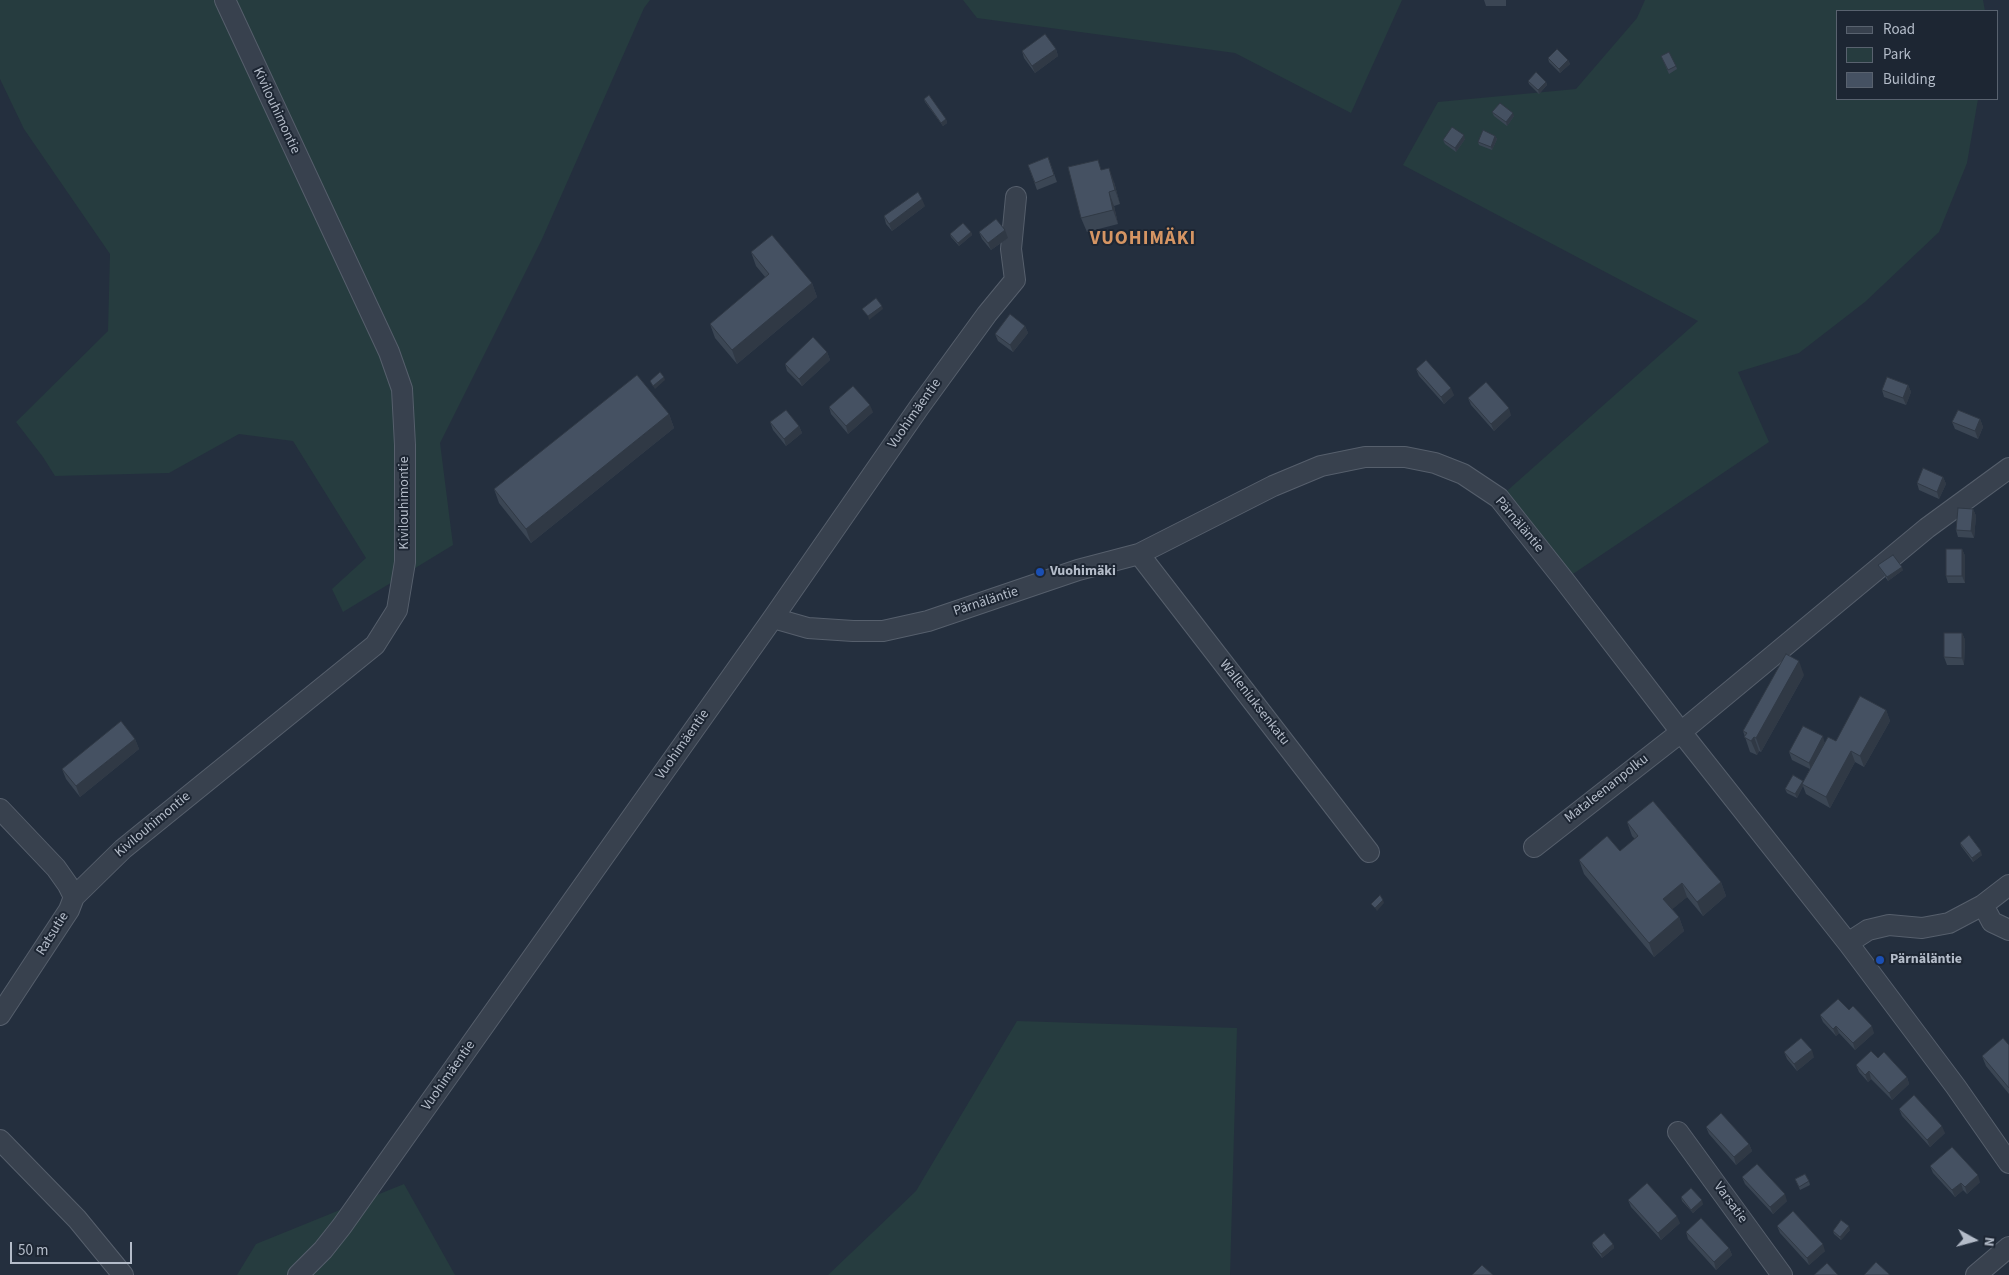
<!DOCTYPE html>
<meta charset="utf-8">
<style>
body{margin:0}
#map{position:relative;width:2009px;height:1275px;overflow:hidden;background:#242f3e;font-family:"Source Sans 3",sans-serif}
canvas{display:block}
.legend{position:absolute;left:1836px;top:10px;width:162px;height:90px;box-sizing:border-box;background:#1d2633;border:1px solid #59626f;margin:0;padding:6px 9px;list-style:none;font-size:15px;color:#b4bcc9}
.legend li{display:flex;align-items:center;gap:10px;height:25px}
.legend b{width:25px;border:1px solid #59626f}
.north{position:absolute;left:1949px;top:1215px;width:50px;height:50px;-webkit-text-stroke:4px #1d2633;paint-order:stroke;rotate:97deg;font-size:14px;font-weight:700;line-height:20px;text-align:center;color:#b4bcc9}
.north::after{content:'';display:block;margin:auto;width:18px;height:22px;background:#b4bcc9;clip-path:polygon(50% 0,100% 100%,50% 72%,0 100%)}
.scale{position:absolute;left:10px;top:1242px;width:122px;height:22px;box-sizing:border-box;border:2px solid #b4bcc9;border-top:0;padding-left:6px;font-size:15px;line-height:18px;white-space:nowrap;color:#b4bcc9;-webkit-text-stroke:4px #1d2633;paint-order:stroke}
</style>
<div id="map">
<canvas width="2009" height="1275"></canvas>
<ul class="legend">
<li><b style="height:6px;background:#38414e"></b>Road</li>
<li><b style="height:14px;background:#263c3f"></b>Park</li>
<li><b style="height:14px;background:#455162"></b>Building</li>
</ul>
<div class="north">N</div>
<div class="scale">50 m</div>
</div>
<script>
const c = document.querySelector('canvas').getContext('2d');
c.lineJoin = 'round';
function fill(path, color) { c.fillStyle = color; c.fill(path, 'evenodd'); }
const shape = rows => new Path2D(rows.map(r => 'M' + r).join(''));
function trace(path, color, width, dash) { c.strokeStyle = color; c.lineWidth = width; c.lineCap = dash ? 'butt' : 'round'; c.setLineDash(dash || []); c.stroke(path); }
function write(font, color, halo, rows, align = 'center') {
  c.font = font + ' "Source Sans 3",sans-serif'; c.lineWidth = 4; c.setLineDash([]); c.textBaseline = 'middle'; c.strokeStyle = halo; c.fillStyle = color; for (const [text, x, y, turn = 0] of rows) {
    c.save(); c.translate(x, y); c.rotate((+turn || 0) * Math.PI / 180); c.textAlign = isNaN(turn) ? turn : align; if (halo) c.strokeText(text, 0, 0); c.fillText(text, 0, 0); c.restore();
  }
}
fill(shape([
 [0,0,650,0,644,8,542,239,440,443,453,545,343,612,332,589,366,558,293,441,239,434,169,473,55,476,43,457,16,422,108,331,110,254,24,129,0,79],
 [963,0,1402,0,1351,113,1235,53,977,18],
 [1645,0,1983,0,1985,11,1838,11,1838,99,1978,99,1967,163,1939,232,1865,302,1799,353,1738,372,1769,442,1564,580,1499,498,1698,321,1403,165,1438,102,1576,89,1637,18],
 [1017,1021,1237,1028,1230,1275,828,1275,916,1191],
 [404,1184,455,1275,237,1275,256,1244]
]), '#263c3f');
const minor = shape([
 [1139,554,1369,852],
 [773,618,808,628,853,631,883,631,928,621,1078,570,1139,554,1273,486,1321,466,1365,457,1405,457,1435,463,1463,474,1499,498,1564,580,1681,732,1848,943,1956,1087,2009,1163],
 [0,809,56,868,68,885,74,897,69,910,0,1015],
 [1534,847,1681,732,1927,528,2009,468],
 [74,897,123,849,375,645,397,610,405,562,405,445,402,389,389,352,225,0],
 [1983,905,1992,922,2009,930],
 [1848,943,1868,930,1889,925,1922,928,1949,923,1983,905,2009,885],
 [1678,1132,1782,1275],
 [0,1140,77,1219,123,1275],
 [298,1275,323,1250,342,1226,773,618,920,406,987,314,1015,280,1011,249,1016,197],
 [1976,1275,2009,1247]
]);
trace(minor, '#565f6c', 22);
trace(minor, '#38414e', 20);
fill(shape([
 [1484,0,1506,0,1506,6,1486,6],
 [1056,49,1058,56,1035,73,1024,58,1022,51],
 [1661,56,1676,66,1677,69,1669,74],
 [1548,58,1568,60,1570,64,1560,73,1549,62],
 [1528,81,1546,82,1547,85,1539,94,1529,84],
 [924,99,946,119,947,123,943,126,925,102],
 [1492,112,1514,116,1507,126,1494,116],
 [1495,136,1497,139,1492,150,1479,145,1478,142],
 [1465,139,1456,152,1445,144,1443,140],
 [1048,157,1057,182,1037,190,1028,165],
 [1102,170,1114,182,1120,204,1114,206,1118,224,1087,232,1081,218],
 [925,206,892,231,886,224,884,216],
 [971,232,972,235,959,246,951,237,950,234],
 [979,232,1008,238,991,250,982,239],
 [751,252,812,283,817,297,737,364,715,338,710,324,766,278,756,266],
 [1025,326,1028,333,1013,352,998,341,995,334],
 [827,352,830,360,802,386,787,371,785,364],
 [1416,369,1454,395,1444,404,1419,376],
 [1908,385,1911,392,1906,405,1884,397,1882,390],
 [1468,398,1511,415,1494,431,1471,405],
 [829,407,873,412,848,434,831,414],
 [669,414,674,428,531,543,499,503,494,489],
 [1980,419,1983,427,1978,439,1955,429,1952,422],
 [770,422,799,426,802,433,786,446,773,430],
 [1943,477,1946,484,1939,499,1919,490,1917,483],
 [1973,509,1976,516,1974,538,1958,537,1956,530],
 [1962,549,1965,556,1965,583,1948,583,1946,576],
 [1878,565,1903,570,1888,581,1880,569],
 [1962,633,1965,640,1964,665,1947,665,1944,657],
 [1804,675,1761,752,1759,751,1757,755,1750,752,1743,731],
 [1886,710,1890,721,1864,767,1855,762,1830,808,1806,794,1803,786,1797,798,1787,793,1785,789,1803,782,1810,769,1792,760,1789,752,1825,742,1836,741],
 [135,739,139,749,80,797,66,779,62,769],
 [1627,822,1721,882,1726,896,1703,916,1687,897,1672,909,1679,917,1684,931,1654,957,1584,874,1579,860,1620,851,1635,839,1632,836],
 [1960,843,1982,855,1973,862,1961,846],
 [1849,1010,1874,1033,1855,1050,1839,1033,1836,1036,1823,1022,1820,1015],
 [2009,1045,2009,1094,1986,1066,1982,1056],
 [1784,1052,1814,1057,1797,1071,1787,1059],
 [1878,1058,1907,1077,1909,1084,1892,1100,1871,1079,1868,1082,1859,1072,1856,1065],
 [1899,1109,1945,1133,1930,1147,1902,1116],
 [1706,1127,1749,1144,1752,1151,1736,1165,1709,1134],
 [1930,1166,1980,1182,1967,1194,1963,1190,1955,1197,1933,1173],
 [1742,1177,1787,1201,1773,1214,1745,1184],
 [1795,1179,1809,1181,1810,1185,1800,1190],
 [1681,1197,1703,1204,1693,1213,1682,1201],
 [1628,1200,1680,1223,1661,1240,1631,1207],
 [1777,1226,1825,1251,1809,1265,1780,1233],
 [1850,1230,1841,1240,1834,1234,1833,1231],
 [1686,1232,1729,1248,1732,1255,1716,1270,1688,1239],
 [1592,1243,1613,1244,1614,1248,1602,1258,1593,1247]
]), '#3b4654');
fill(shape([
 [1056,49,1058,56,1035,73,1032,66],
 [1568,60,1570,64,1560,73,1559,69],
 [1546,82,1547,85,1539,94,1538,90],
 [1513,113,1514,116,1507,126,1506,122],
 [946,119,947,123,943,126,941,123],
 [1464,135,1465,139,1456,152,1455,148],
 [1495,136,1497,139,1492,150,1491,147],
 [1109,168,1114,182,1120,204,1115,190],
 [1109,192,1114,206,1118,224,1113,210],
 [922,199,925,206,892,231,889,224],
 [1005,230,1008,238,991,250,988,243],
 [971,232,972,235,959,246,958,243],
 [812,283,817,297,737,364,732,350],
 [882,306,883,309,869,320,868,316],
 [1025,326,1028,333,1013,352,1010,345],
 [827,352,830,360,802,386,799,379],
 [664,377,665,380,655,389,653,386],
 [1908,385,1911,392,1906,405,1903,398],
 [1451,388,1454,395,1444,404,1441,397],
 [870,405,873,412,848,434,846,426],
 [1509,408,1511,415,1494,431,1491,424],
 [669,414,674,428,531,543,526,529],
 [1980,419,1983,427,1978,439,1975,431],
 [799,426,802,433,786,446,784,439],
 [1943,477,1946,484,1939,499,1937,492],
 [1973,509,1976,516,1974,538,1971,531],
 [1962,549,1965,556,1965,583,1962,576],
 [1902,567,1903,570,1888,581,1887,577],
 [1962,633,1965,640,1964,665,1962,658],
 [1799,661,1804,675,1761,752,1756,738],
 [1886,710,1890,721,1864,767,1860,756],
 [1823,736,1825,744,1811,770,1809,763],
 [1754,737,1759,751,1757,755,1751,741],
 [135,739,139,749,80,797,76,786],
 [1851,751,1855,762,1830,808,1826,797],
 [1803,781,1802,784,1803,786,1797,798,1795,794],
 [1981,851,1982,855,1973,862,1972,858],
 [1721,882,1726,896,1703,916,1697,902],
 [1682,883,1687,897,1668,913,1663,899],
 [1383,900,1384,903,1377,911,1375,908],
 [1679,917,1684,931,1654,957,1649,943],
 [1836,1026,1839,1033,1836,1036,1833,1029],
 [1872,1026,1874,1033,1855,1050,1853,1043],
 [1812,1050,1814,1057,1797,1071,1794,1064],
 [1869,1071,1871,1079,1868,1082,1865,1075],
 [1907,1077,1909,1084,1892,1100,1889,1093],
 [1942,1126,1945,1133,1930,1147,1927,1140],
 [1749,1144,1752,1151,1736,1165,1734,1157],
 [1978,1175,1980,1182,1967,1194,1965,1187],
 [1961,1183,1963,1190,1955,1197,1952,1190],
 [1785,1194,1787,1201,1773,1214,1770,1207],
 [1702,1200,1703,1204,1693,1213,1691,1210],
 [1677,1216,1680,1223,1661,1240,1658,1233],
 [1849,1226,1850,1230,1841,1240,1840,1237],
 [1613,1244,1614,1248,1602,1258,1601,1254],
 [1823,1244,1825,1251,1809,1265,1807,1258],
 [1729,1248,1732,1255,1716,1270,1714,1262]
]), '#303945');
const building = shape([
 [1045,34,1056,49,1032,66,1022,51,1045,34],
 [1557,49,1568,60,1559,69,1548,58,1557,49],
 [1669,52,1676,66,1668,70,1661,56,1669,52],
 [1536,72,1546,82,1538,90,1528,81,1536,72],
 [929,95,946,119,941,123,924,99,929,95],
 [1500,103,1513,113,1506,122,1492,112,1500,103],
 [1452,127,1464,135,1455,148,1443,140,1452,127],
 [1483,130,1495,136,1491,147,1478,142,1483,130],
 [1048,157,1054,175,1035,183,1028,165,1048,157],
 [1098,160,1101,170,1109,168,1115,190,1109,192,1113,210,1081,218,1068,167,1098,160],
 [918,192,922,199,889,224,884,216,918,192],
 [996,219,1005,230,988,243,979,232,996,219],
 [963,223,971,232,958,243,950,234,963,223],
 [772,235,812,283,732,350,710,324,769,274,751,252,772,235],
 [876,298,882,306,868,316,862,309,876,298],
 [1010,314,1025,326,1010,345,995,334,1010,314],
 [813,337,827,352,799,379,785,364,813,337],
 [1426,360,1451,388,1441,397,1416,369,1426,360],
 [660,372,664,377,653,386,650,381,660,372],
 [637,375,669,414,526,529,494,489,637,375],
 [1887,377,1908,385,1903,398,1882,390,1887,377],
 [1486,382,1509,408,1491,424,1468,398,1486,382],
 [853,386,870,405,846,426,829,407,853,386],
 [786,410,799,426,784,439,770,422,786,410],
 [1958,410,1980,419,1975,431,1952,422,1958,410],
 [1923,468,1943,477,1937,492,1917,483,1923,468],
 [1958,508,1973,509,1971,531,1956,530,1958,508],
 [1946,549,1962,549,1962,576,1946,576,1946,549],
 [1893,555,1902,567,1887,577,1878,565,1893,555],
 [1944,633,1962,633,1962,658,1944,657,1944,633],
 [1786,654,1799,661,1756,738,1754,737,1751,741,1744,737,1747,733,1743,731,1786,654],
 [1860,696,1886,710,1860,756,1851,751,1826,797,1802,784,1828,737,1836,741,1860,696],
 [121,721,135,739,76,786,62,769,121,721],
 [1803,726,1823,736,1809,763,1789,752,1803,726],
 [1793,775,1803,781,1795,794,1785,789,1793,775],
 [1653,801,1721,882,1697,902,1682,883,1663,899,1679,917,1649,943,1579,860,1607,836,1620,851,1638,836,1627,822,1653,801],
 [1969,835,1981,851,1972,858,1960,843,1969,835],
 [1380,895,1383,900,1375,908,1371,904,1380,895],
 [1838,999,1849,1010,1853,1006,1872,1026,1853,1043,1836,1026,1833,1029,1820,1015,1838,999],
 [1801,1038,1812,1050,1794,1064,1784,1052,1801,1038],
 [2003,1038,2009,1045,2009,1088,1982,1056,2003,1038],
 [1871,1051,1878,1058,1884,1052,1907,1077,1889,1093,1869,1071,1865,1075,1856,1065,1871,1051],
 [1914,1095,1942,1126,1927,1140,1899,1109,1914,1095],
 [1721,1113,1749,1144,1734,1157,1706,1127,1721,1113],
 [1952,1147,1978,1175,1965,1187,1961,1183,1952,1190,1930,1166,1952,1147],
 [1757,1164,1785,1194,1770,1207,1742,1177,1757,1164],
 [1805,1174,1809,1181,1799,1187,1795,1179,1805,1174],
 [1647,1183,1677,1216,1658,1233,1628,1200,1647,1183],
 [1691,1188,1702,1200,1691,1210,1681,1197,1691,1188],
 [1793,1211,1823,1244,1807,1258,1777,1226,1793,1211],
 [1701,1218,1729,1248,1714,1262,1686,1232,1701,1218],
 [1841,1220,1849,1226,1840,1237,1833,1231,1841,1220],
 [1604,1233,1613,1244,1601,1254,1592,1243,1604,1233],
 [1876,1262,1889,1274,1889,1275,1864,1275,1876,1262],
 [1827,1263,1838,1275,1814,1275,1827,1263],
 [1482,1265,1493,1275,1472,1275,1482,1265]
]);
fill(building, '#455162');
trace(building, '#303945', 1);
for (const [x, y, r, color] of [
 [1040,572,5,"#1a4fb4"],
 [1880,960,5,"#1a4fb4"]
]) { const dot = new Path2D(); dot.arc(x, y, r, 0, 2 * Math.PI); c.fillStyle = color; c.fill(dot); trace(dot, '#1d2633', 2); }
write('14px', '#b4bcc9', '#1d2633', [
 ["Kivilouhimontie",276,111,65],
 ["Vuohimäentie",915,414,-55],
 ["Kivilouhimontie",405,503,-90],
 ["Pärnäläntie",1519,525,50],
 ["Pärnäläntie",986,602,-18],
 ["Walleniuksenkatu",1254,703,52],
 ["Vuohimäentie",683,745,-55],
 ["Mataleenanpolku",1607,789,-38],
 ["Kivilouhimontie",153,825,-40],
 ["Ratsutie",53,934,-58],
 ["Vuohimäentie",449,1076,-55],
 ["Varsatie",1730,1203,54]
]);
write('bold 14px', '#b4bcc9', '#1d2633', [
 ["Vuohimäki",1050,572],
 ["Pärnäläntie",1890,960]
], 'left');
c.letterSpacing = '1px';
write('bold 19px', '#d59563', '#1d2633', [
 ["VUOHIMÄKI",1143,240]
]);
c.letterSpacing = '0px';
</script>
